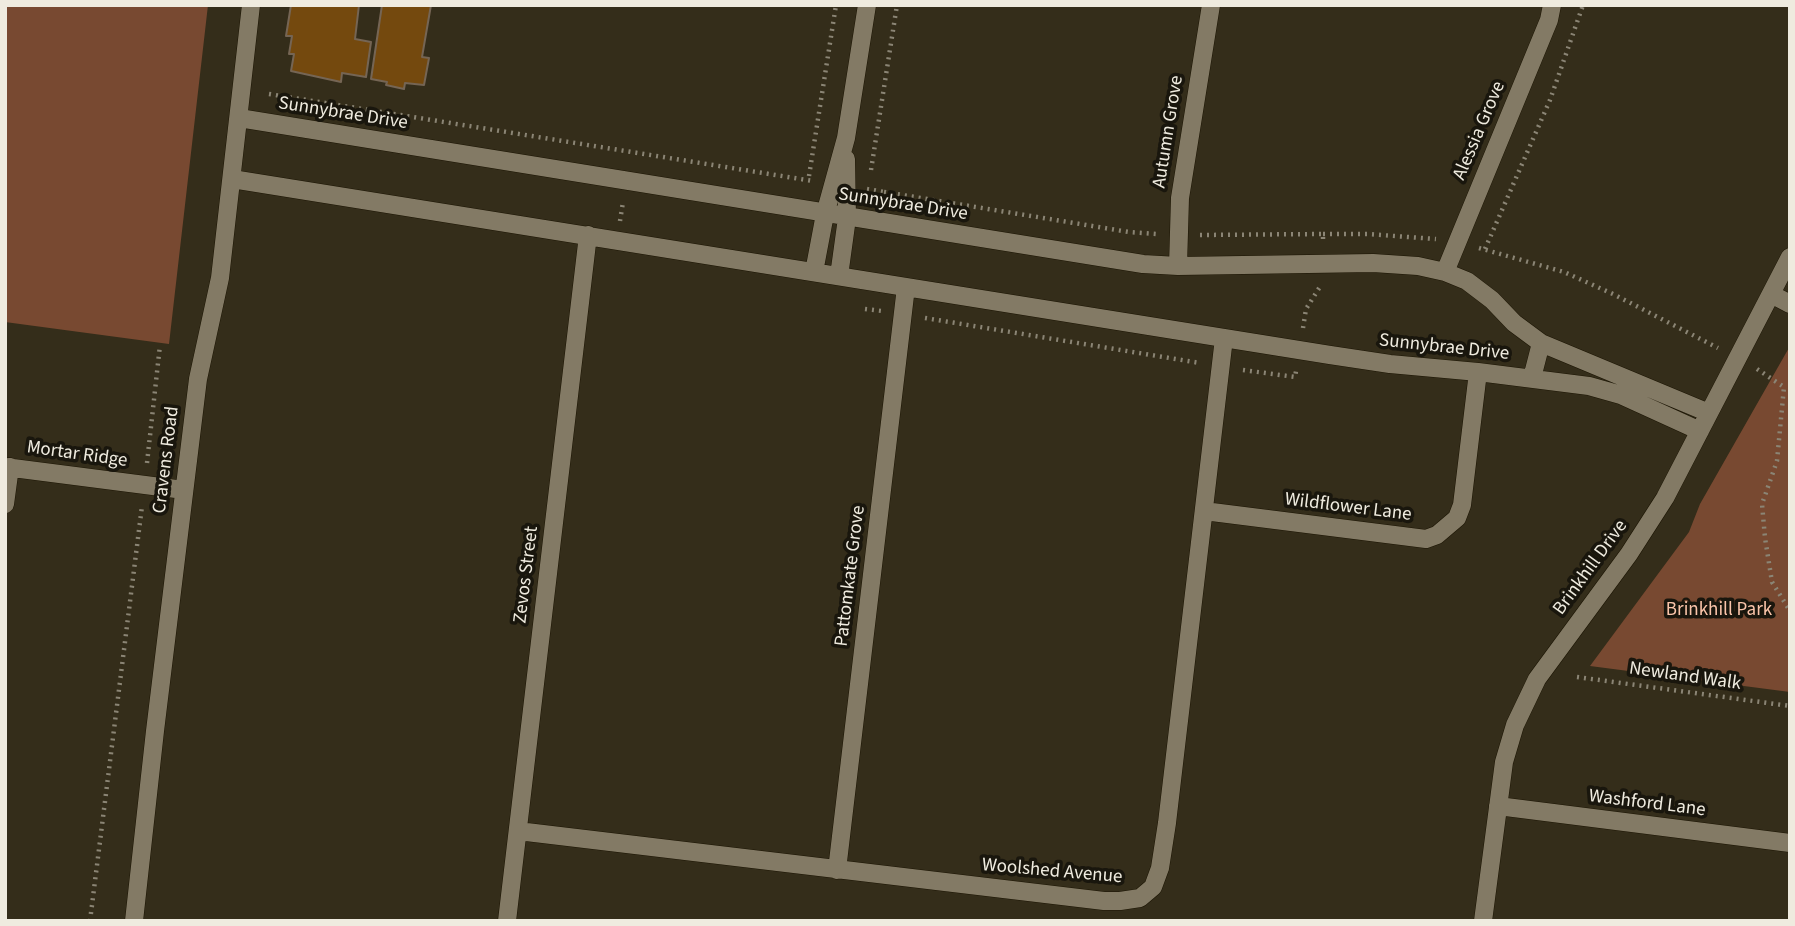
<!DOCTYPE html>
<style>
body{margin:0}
#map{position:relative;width:1795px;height:926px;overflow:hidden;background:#342d1a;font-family:"Source Sans 3",sans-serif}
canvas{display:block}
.frame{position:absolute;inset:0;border:7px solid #efebdf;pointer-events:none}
</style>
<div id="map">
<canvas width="1795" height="926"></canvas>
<div class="frame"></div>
</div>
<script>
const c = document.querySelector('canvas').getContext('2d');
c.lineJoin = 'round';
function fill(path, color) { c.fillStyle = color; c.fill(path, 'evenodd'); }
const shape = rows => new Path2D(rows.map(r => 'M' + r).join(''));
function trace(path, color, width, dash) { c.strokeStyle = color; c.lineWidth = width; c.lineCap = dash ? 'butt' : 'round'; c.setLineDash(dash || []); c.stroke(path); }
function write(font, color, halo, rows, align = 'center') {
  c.font = font + ' "Source Sans 3",sans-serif'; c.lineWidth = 7; c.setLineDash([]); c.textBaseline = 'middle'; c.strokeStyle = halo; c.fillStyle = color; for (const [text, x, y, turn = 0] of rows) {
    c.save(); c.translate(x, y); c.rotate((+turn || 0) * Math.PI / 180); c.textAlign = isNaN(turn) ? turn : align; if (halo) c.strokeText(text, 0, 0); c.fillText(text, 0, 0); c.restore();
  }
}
fill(shape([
 [5,5,208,5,169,344,5,322],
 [1790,346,1790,692,1590,666,1689,532,1700,504]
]), '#784931');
const building = shape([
 [291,5,359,5,355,39,371,42,366,77,342,73,341,82,291,71,294,54,289,54,292,36,286,36,291,5],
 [382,5,431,5,422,57,429,58,424,85,405,83,404,89,386,85,387,82,371,79,382,5]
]);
fill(building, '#74490e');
trace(building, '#756554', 2);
const minor = shape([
 [239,118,1143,264,1178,266,1373,263,1418,266,1445,272,1467,281,1492,300,1514,323,1541,343,1709,413],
 [232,179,1330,355,1390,364,1478,372,1589,386,1621,395,1700,431],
 [1178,266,1180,198,1211,5],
 [814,272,825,214,846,138,867,5],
 [1445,272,1549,20,1552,5],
 [839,276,847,218,846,159],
 [1771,294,1790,304],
 [1532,378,1541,343],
 [5,467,184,490],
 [5,504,10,467],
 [1204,511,1426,539,1437,535,1457,518,1462,505,1478,372],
 [1498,806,1790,843],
 [518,831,1104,901,1120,901,1140,898,1153,887,1160,868,1167,823,1224,338],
 [837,870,906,287],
 [134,921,155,731,198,379,220,278,251,5],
 [507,921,588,235],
 [1483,921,1504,762,1515,725,1537,679,1629,554,1665,498,1790,257]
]);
trace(minor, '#1c1504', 19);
trace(shape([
 [269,94,813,181],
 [871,170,897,5],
 [809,176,836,5],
 [867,189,884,192,883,194],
 [884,192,1129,232,1156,234],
 [620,221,623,202],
 [1323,234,1367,234,1436,239],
 [1200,235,1323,234,1323,242],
 [1479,248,1564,272,1613,294,1718,348],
 [1485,249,1550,100,1583,5],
 [865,309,882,311],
 [925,318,1200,363],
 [1303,328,1306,309,1321,285],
 [1757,369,1784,387,1777,461,1762,504,1765,538,1772,582,1790,611],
 [1243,370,1295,377,1296,371],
 [147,463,160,345],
 [1577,677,1790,706],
 [90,921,142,506]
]), '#8b8575', 4.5, [2, 5]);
trace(minor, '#837a65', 18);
write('19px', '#efebdf', '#19160d', [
 ["Sunnybrae Drive",343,114,9],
 ["Alessia Grove",1480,131,-67],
 ["Autumn Grove",1169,132,-81],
 ["Sunnybrae Drive",903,205,9],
 ["Sunnybrae Drive",1444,348,6],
 ["Mortar Ridge",77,455,8],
 ["Cravens Road",167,460,-83],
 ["Wildflower Lane",1348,508,7],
 ["Brinkhill Drive",1591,568,-54],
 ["Zevos Street",527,575,-83],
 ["Pattomkate Grove",851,576,-83],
 ["Newland Walk",1685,677,8],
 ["Washford Lane",1647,804,7],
 ["Woolshed Avenue",1052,872,5]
]);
write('19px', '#fbc5aa', '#19160d', [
 ["Brinkhill Park",1719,611]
]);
</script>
